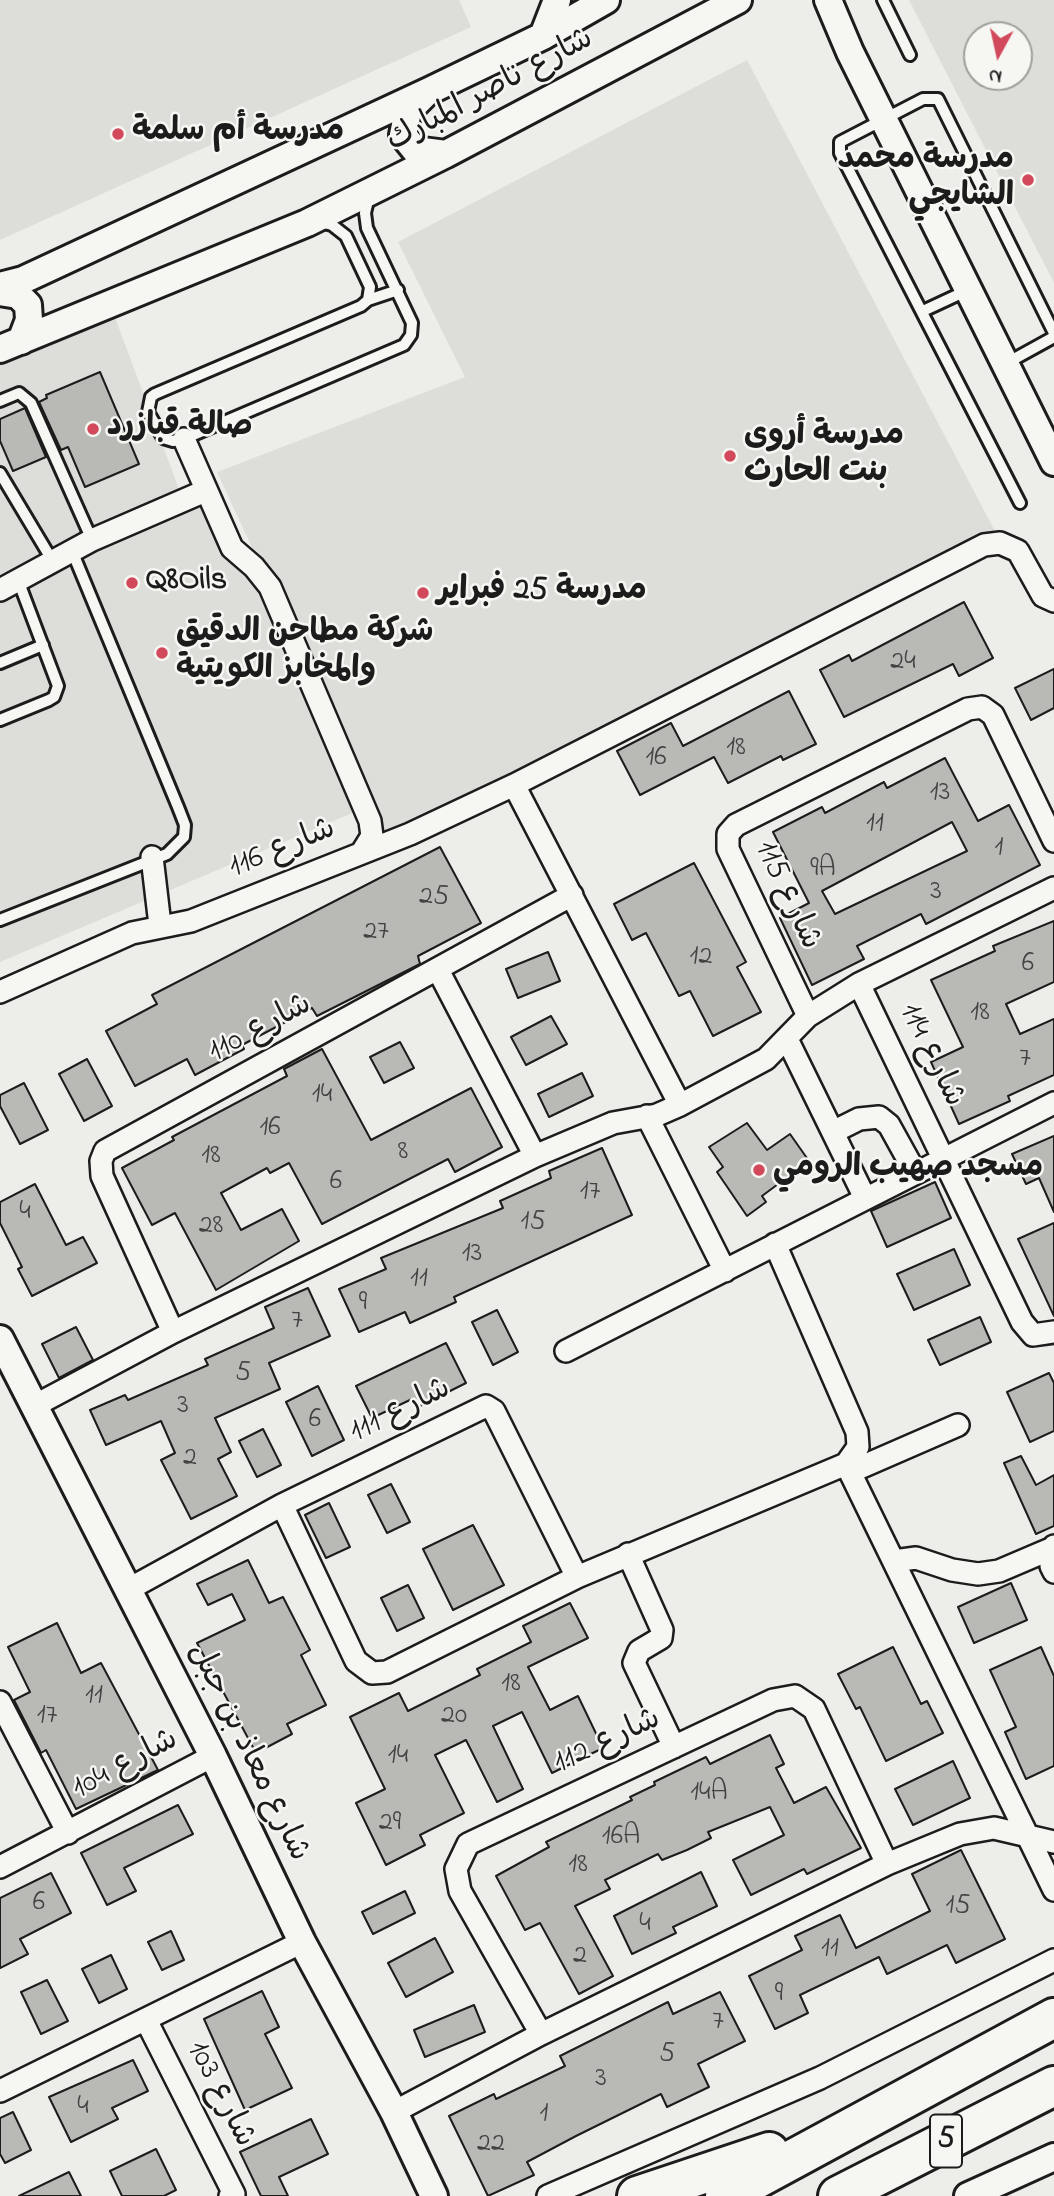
<!DOCTYPE html>
<meta charset="utf-8">
<style>
body{margin:0}
#map{position:relative;width:1054px;height:2196px;overflow:hidden;background:#edede9;font-family:"Indie Flower",sans-serif}
canvas{display:block}
.north{position:absolute;left:963px;top:21px;width:70px;height:70px;box-sizing:border-box;background:#f6f6f2;border:2px solid #9f9f9c;border-radius:50%;rotate:188deg;font-size:19px;font-weight:700;line-height:28px;text-align:center;color:#1c1c1c}
.north::after{content:'';display:block;margin:auto;width:24px;height:32px;background:#d1495b;clip-path:polygon(50% 0,100% 100%,50% 72%,0 100%)}
</style>
<div id="map">
<canvas width="1054" height="2196"></canvas>
<div class="north">N</div>
</div>
<script>
const c = document.querySelector('canvas').getContext('2d');
c.lineJoin = 'round';
function fill(path, color) { c.fillStyle = color; c.fill(path, 'evenodd'); }
const shape = rows => new Path2D(rows.map(r => 'M' + r).join(''));
function trace(path, color, width, dash) { c.strokeStyle = color; c.lineWidth = width; c.lineCap = dash ? 'butt' : 'round'; c.setLineDash(dash || []); c.stroke(path); }
function write(font, color, halo, rows, align = 'center') {
  c.font = font + ' "Indie Flower","Playpen Sans Arabic",sans-serif'; c.lineWidth = 5; c.setLineDash([]); c.textBaseline = 'middle'; c.strokeStyle = halo; c.fillStyle = color; for (const [text, x, y, turn = 0] of rows) {
    c.save(); c.translate(x, y); c.rotate((+turn || 0) * Math.PI / 180); c.textAlign = isNaN(turn) ? turn : align; if (halo) c.strokeText(text, 0, 0); c.fillText(text, 0, 0); c.restore();
  }
}
fill(shape([
 [0,0,459,0,471,27,0,240],
 [909,0,1054,0,1054,283],
 [977,35,1019,35,1019,77,977,77],
 [747,60,997,535,384,835,282,613,364,808,0,962,0,347,110,304,183,500,205,491,268,582,217,472,465,377,398,242]
]), '#ddddda');
const building = shape([
 [100,372,139,464,85,487,68,447,61,450,39,402,47,398,46,395,100,372],
 [25,408,46,457,13,471,0,441,0,419,25,408],
 [964,602,993,658,959,676,953,664,844,717,820,670,849,655,852,661,964,602],
 [1054,669,1054,708,1031,720,1015,688,1054,669],
 [789,691,816,744,783,760,781,756,728,783,714,757,640,795,617,751,671,723,683,746,789,691],
 [945,758,978,821,1009,805,1040,865,926,924,921,914,857,946,864,959,812,985,780,918,809,903,773,832,822,807,825,813,884,782,887,788,945,758],
 [952,822,967,851,835,914,822,891,952,822],
 [440,847,481,923,418,956,420,964,317,1016,312,1008,242,1045,244,1049,195,1075,187,1059,135,1086,106,1031,157,1004,152,995,440,847],
 [694,863,746,962,737,967,761,1012,713,1036,690,991,679,996,646,933,632,940,614,904,694,863],
 [1054,921,1054,982,1006,1004,1020,1034,1054,1019,1054,1075,1008,1096,1010,1101,959,1124,931,1062,963,1047,931,980,995,951,993,946,1054,921],
 [548,952,560,981,518,998,506,969,548,952],
 [551,1016,567,1044,526,1065,511,1037,551,1016],
 [400,1042,414,1068,384,1083,370,1057,400,1042],
 [322,1049,371,1140,471,1088,502,1147,455,1172,448,1159,322,1224,289,1163,270,1173,267,1168,221,1193,241,1230,282,1209,299,1241,216,1290,175,1213,152,1225,122,1168,174,1140,172,1137,287,1076,284,1069,322,1049],
 [87,1059,112,1106,84,1121,59,1074,87,1059],
 [582,1073,593,1096,549,1117,538,1094,582,1073],
 [24,1083,48,1130,20,1144,0,1106,0,1095,24,1083],
 [747,1123,767,1150,790,1134,809,1161,762,1196,766,1202,747,1216,717,1172,723,1167,709,1147,747,1123],
 [1054,1136,1054,1212,1039,1178,1026,1184,1012,1154,1054,1136],
 [602,1148,632,1215,454,1297,456,1302,410,1323,405,1312,359,1332,339,1289,386,1269,381,1258,503,1208,500,1201,551,1178,549,1171,602,1148],
 [935,1182,951,1218,887,1247,871,1211,935,1182],
 [35,1184,66,1245,83,1237,97,1263,32,1296,18,1269,22,1267,0,1223,0,1202,35,1184],
 [1054,1223,1054,1316,1018,1239,1054,1223],
 [954,1249,970,1285,914,1310,897,1274,954,1249],
 [308,1288,330,1336,269,1363,280,1389,215,1418,231,1452,218,1459,237,1496,191,1519,161,1460,175,1453,161,1421,106,1445,90,1410,125,1395,128,1400,208,1365,205,1359,274,1328,265,1307,308,1288],
 [497,1310,518,1352,493,1365,472,1322,497,1310],
 [980,1317,991,1342,940,1365,928,1340,980,1317],
 [76,1327,93,1360,59,1378,42,1344,76,1327],
 [446,1343,466,1383,416,1408,412,1399,372,1418,356,1386,446,1343],
 [1049,1373,1054,1383,1054,1431,1030,1442,1007,1392,1049,1373],
 [318,1386,344,1440,312,1456,286,1402,318,1386],
 [263,1429,281,1465,257,1477,239,1441,263,1429],
 [1021,1456,1036,1485,1054,1475,1054,1526,1036,1534,1004,1463,1021,1456],
 [391,1484,410,1522,387,1533,368,1495,391,1484],
 [329,1503,350,1547,326,1558,305,1515,329,1503],
 [473,1525,504,1585,453,1610,423,1549,473,1525],
 [248,1560,269,1603,283,1597,310,1650,301,1655,326,1705,287,1724,292,1734,256,1753,197,1643,245,1620,232,1594,208,1605,197,1584,248,1560],
 [1011,1583,1027,1620,974,1643,958,1607,1011,1583],
 [408,1585,424,1618,397,1631,381,1598,408,1585],
 [570,1603,588,1638,528,1667,550,1710,578,1696,603,1748,552,1773,522,1712,493,1726,523,1789,497,1802,466,1740,435,1755,464,1813,420,1835,425,1845,386,1865,356,1803,385,1789,350,1717,399,1693,408,1711,480,1675,477,1669,531,1642,523,1626,570,1603],
 [57,1623,81,1673,101,1663,158,1770,76,1809,46,1750,41,1753,14,1700,30,1692,8,1647,57,1623],
 [893,1647,921,1704,927,1701,943,1733,886,1761,860,1707,856,1709,838,1674,893,1647],
 [1041,1647,1054,1676,1054,1766,1026,1779,1005,1732,1016,1727,990,1670,1041,1647],
 [770,1735,784,1764,776,1768,794,1803,826,1787,861,1848,807,1874,804,1869,751,1895,733,1860,784,1835,770,1807,708,1832,711,1838,687,1850,662,1860,658,1854,605,1880,610,1889,575,1906,613,1976,579,1994,540,1923,525,1930,496,1876,549,1847,546,1842,632,1800,630,1797,655,1785,654,1782,706,1757,710,1764,770,1735],
 [953,1761,970,1798,913,1825,895,1789,953,1761],
 [178,1805,193,1834,124,1868,136,1891,107,1905,81,1853,178,1805],
 [961,1850,1005,1939,956,1963,947,1945,887,1974,879,1957,800,1995,808,2013,775,2029,749,1976,802,1950,795,1936,840,1915,856,1948,930,1911,912,1874,961,1850],
 [701,1872,717,1906,673,1927,676,1933,632,1954,614,1916,701,1872],
 [51,1873,71,1913,20,1939,28,1954,0,1968,0,1898,51,1873],
 [405,1891,415,1913,373,1934,362,1912,405,1891],
 [171,1931,184,1960,162,1970,148,1942,171,1931],
 [435,1938,453,1972,406,1997,388,1963,435,1938],
 [111,1955,127,1989,99,2003,82,1969,111,1955],
 [47,1980,68,2021,41,2034,21,1992,47,1980],
 [262,1991,279,2027,265,2034,292,2088,245,2110,204,2019,262,1991],
 [720,1992,745,2041,698,2064,709,2087,667,2107,661,2094,576,2136,527,2162,534,2175,488,2196,449,2116,494,2094,496,2099,565,2066,560,2056,668,2002,673,2014,720,1992],
 [474,2005,485,2032,425,2057,414,2030,474,2005],
 [133,2060,148,2091,112,2108,118,2119,71,2142,49,2097,133,2060],
 [13,2112,31,2150,5,2163,0,2154,0,2118,13,2112],
 [311,2119,328,2154,279,2177,288,2196,261,2196,240,2152,311,2119],
 [156,2149,176,2190,164,2196,122,2196,110,2171,156,2149],
 [69,2172,81,2196,19,2196,69,2172]
]);
fill(building, '#b9b9b6');
trace(building, '#1c1c1c', 2);
const service = shape([
 [883,0,910,55],
 [320,222,332,225,346,236,370,287,368,300,361,306,155,394,151,397,148,412,163,438,173,441,184,439,404,345,411,335,412,323,367,228,365,213,369,196],
 [368,300,398,290],
 [923,311,968,290],
 [1005,364,1054,337],
 [0,401,19,393,31,403,92,540],
 [0,473,52,560],
 [1020,503,840,153,840,142,923,99,938,99,1054,333],
 [0,663,43,645],
 [0,720,49,700,54,697,58,686,18,580],
 [0,920,167,854,184,837,185,825,178,807,72,551]
]);
const minor = shape([
 [184,439,232,548,254,567,270,587,370,821,372,836,362,852],
 [0,590,92,540,205,491],
 [514,785,680,1105],
 [152,857,160,925],
 [438,970,535,1156],
 [859,984,1022,1322,1033,1335,1054,1332],
 [0,992,132,933,191,921,410,834,514,785,984,545,1000,543,1018,551,1043,596,1054,601],
 [808,1016,728,849,728,834,736,825,968,709,982,707,993,715,1054,841],
 [787,1039,865,1198],
 [647,1116,725,1271],
 [833,1132,859,1119,879,1117,889,1125,915,1172],
 [173,1332,102,1176,101,1161,105,1151,572,895],
 [566,1351,1054,1103],
 [34,1406,173,1332,535,1156,613,1123,657,1115,680,1105,766,1059,808,1016,859,984,1054,888],
 [846,1464,1054,1890],
 [850,1472,958,1425],
 [282,1505,356,1661,372,1673,387,1672,577,1577,846,1464,858,1447,857,1432,775,1244],
 [1054,1546,1051,1566,1054,1572],
 [628,1554,662,1630,661,1638,639,1651,634,1663,674,1747],
 [894,1561,916,1558,952,1570,978,1574,999,1571,1053,1548],
 [129,1589,282,1505,486,1406,494,1411,577,1577],
 [0,1702,68,1833],
 [0,1867,213,1756],
 [146,2020,234,2194,230,2196],
 [541,2034,460,1891,456,1869,468,1844,773,1700,795,1696,814,1709,887,1864],
 [0,2091,302,1942],
 [394,2112,541,2034,887,1864,960,1834,994,1828,1054,1842],
 [548,2196,820,2078,1054,1960]
]);
const tertiary = shape([
 [828,0,850,52,1054,462],
 [543,36,557,0],
 [425,94,408,111,403,135,415,150,446,154],
 [0,286,23,280,429,91,543,36,606,0],
 [0,292,18,295,28,305,29,320,21,341],
 [0,349,307,223,446,154,738,0],
 [0,1339,213,1756,302,1942,394,2112,434,2196],
 [968,2196,1054,2157]
]);
const motorway = shape([
 [637,2196,769,2152],
 [725,2196,1054,2018],
 [838,2196,1054,2086]
]);
trace(service, '#1c1c1c', 16);
trace(minor, '#1c1c1c', 26);
trace(tertiary, '#1c1c1c', 32);
trace(motorway, '#1c1c1c', 44);
trace(service, '#f6f6f2', 10);
trace(minor, '#f6f6f2', 21);
trace(tertiary, '#f6f6f2', 26);
trace(motorway, '#f6f6f2', 38);
for (const [x, y, r, color] of [
 [118,134,7,"#d1495b"],
 [1028,180,7,"#d1495b"],
 [93,429,7,"#d1495b"],
 [730,456,7,"#d1495b"],
 [132,583,7,"#d1495b"],
 [423,593,7,"#d1495b"],
 [162,653,7,"#d1495b"],
 [759,1170,7,"#d1495b"]
]) { const dot = new Path2D(); dot.arc(x, y, r, 0, 2 * Math.PI); c.fillStyle = color; c.fill(dot); trace(dot, '#f6f6f2', 2.5); }
write('28px', '#434342', null, [
 ["24",903,663],
 ["18",736,749],
 ["16",656,759],
 ["13",940,794],
 ["11",875,825],
 ["1",999,849],
 ["9A",823,870],
 ["3",936,893],
 ["25",434,898],
 ["27",376,933],
 ["12",701,958],
 ["6",1028,965],
 ["18",980,1014],
 ["7",1025,1060],
 ["14",322,1096],
 ["16",270,1129],
 ["8",403,1153],
 ["18",211,1157],
 ["6",336,1183],
 ["17",590,1193],
 ["4",25,1213],
 ["15",533,1223],
 ["28",211,1227],
 ["13",472,1255],
 ["11",419,1280],
 ["9",363,1304],
 ["7",297,1322],
 ["5",243,1374],
 ["3",183,1407],
 ["6",315,1421],
 ["2",190,1459],
 ["18",511,1685],
 ["11",94,1697],
 ["17",47,1717],
 ["20",454,1717],
 ["14",398,1757],
 ["14A",709,1794],
 ["29",390,1824],
 ["16A",621,1838],
 ["18",578,1866],
 ["6",39,1904],
 ["15",958,1907],
 ["4",645,1925],
 ["11",830,1950],
 ["2",580,1957],
 ["9",779,1995],
 ["7",718,2023],
 ["5",667,2055],
 ["3",601,2080],
 ["4",83,2108],
 ["1",544,2115],
 ["22",491,2145]
]);
for (const [x, y, w] of [
 [946,2141,32]
]) { const box = new Path2D(); box.roundRect(x - w / 2, y - 26.5, w, 53, 5); c.fillStyle = '#f6f6f2'; c.fill(box); trace(box, '#1c1c1c', 2); }
write('bold 30px', '#1c1c1c', null, [
 ["5",946,2141]
]);
write('32px', '#1c1c1c', '#f6f6f2', [
 ["شارع ناصر المبارك",491,92,-28],
 ["شارع 116",283,850,-22],
 ["شارع 115",786,896,65],
 ["شارع 110",261,1030,-28],
 ["شارع 114",930,1056,64],
 ["شارع 111",401,1412,-26],
 ["شارع 112",608,1743,-25],
 ["شارع معاذ بن جبل",247,1753,64],
 ["شارع 104",126,1766,-28],
 ["شارع 103",219,2095,63]
]);
write('bold 32px', '#1c1c1c', '#f6f6f2', [
 ["مدرسة أم سلمة",132,134],
 ["مدرسة محمد",1014,162,"right"],
 ["الشايجي",1014,199,"right"],
 ["صالة قبازرد",107,429],
 ["مدرسة أروى",744,438],
 ["بنت الحارث",744,475],
 ["Q8Oils",146,583],
 ["مدرسة 25 فبراير",437,593],
 ["شركة مطاحن الدقيق",176,635],
 ["والمخابز الكويتية",176,672],
 ["مسجد صهيب الرومي",773,1170]
], 'left');
</script>
